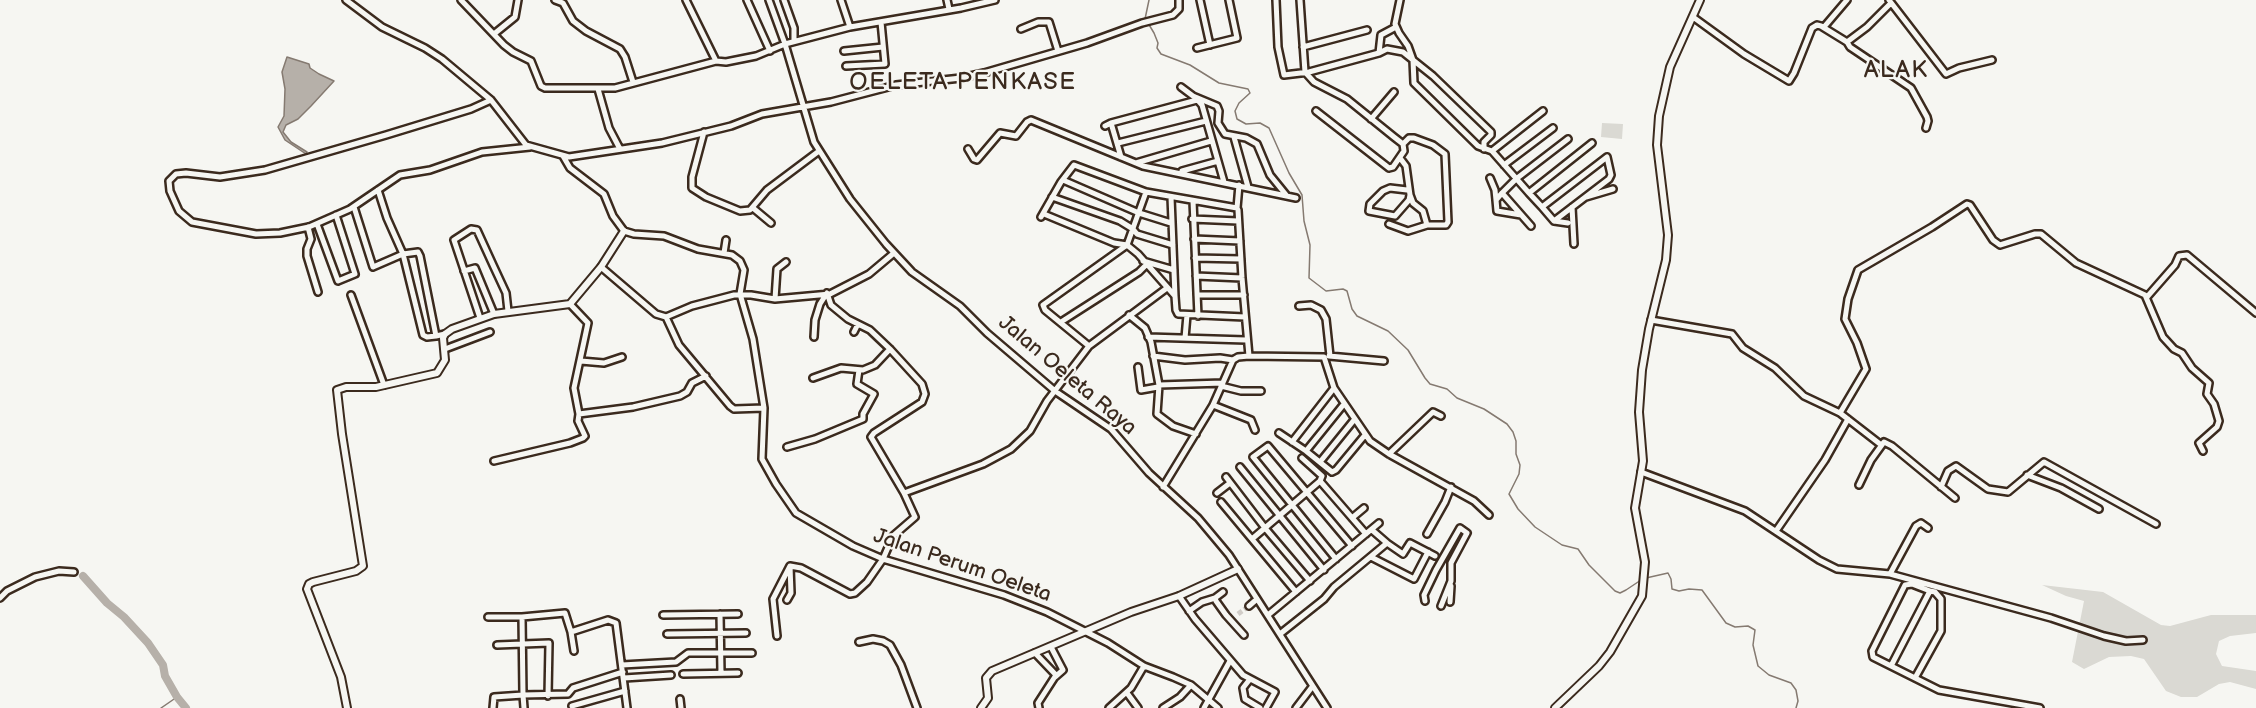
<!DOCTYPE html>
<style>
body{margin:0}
canvas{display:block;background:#f6f6f2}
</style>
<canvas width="2256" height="708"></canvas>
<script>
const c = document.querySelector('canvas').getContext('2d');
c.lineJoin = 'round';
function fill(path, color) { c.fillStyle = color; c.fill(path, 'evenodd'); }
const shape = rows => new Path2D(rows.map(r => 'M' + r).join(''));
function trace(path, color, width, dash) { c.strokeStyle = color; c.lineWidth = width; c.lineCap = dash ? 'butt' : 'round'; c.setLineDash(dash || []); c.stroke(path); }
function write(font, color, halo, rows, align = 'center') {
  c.font = font + ' "Balsamiq Sans",sans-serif'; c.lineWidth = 4.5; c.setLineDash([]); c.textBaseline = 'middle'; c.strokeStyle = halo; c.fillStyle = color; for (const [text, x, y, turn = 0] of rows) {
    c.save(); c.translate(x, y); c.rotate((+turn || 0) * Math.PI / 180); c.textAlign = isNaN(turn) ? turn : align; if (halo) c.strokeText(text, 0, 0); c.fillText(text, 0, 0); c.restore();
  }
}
fill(shape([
 [1602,123,1623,124,1622,139,1601,137],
 [2042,585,2103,592,2161,625,2170,626,2211,615,2256,615,2256,633,2230,636,2219,641,2216,654,2222,666,2256,671,2256,689,2230,682,2219,684,2197,697,2181,697,2166,691,2144,659,2131,656,2109,657,2084,669,2072,662,2084,601,2066,596]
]), '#dad9d3');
const water = shape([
 [287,57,309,64,310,68,319,74,334,81,311,106,298,119,286,125,283,132,291,142,307,152,306,154,285,140,278,127,284,116,285,89,282,72,287,57]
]);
fill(water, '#b6b0a9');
trace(water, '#857a71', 1.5);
trace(shape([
 [1145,19,1149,0],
 [1148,23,1154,33,1158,43,1157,48,1161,54,1190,65,1219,83,1248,89,1250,93,1239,103,1235,111,1237,119,1246,124,1260,123,1269,128,1289,173,1302,195,1304,221,1310,245,1309,278,1326,291,1343,289,1347,291,1352,309,1357,316,1388,331,1408,350,1425,378,1430,384,1447,389,1457,398,1484,409,1507,424,1513,432,1516,441,1516,454,1520,465,1519,474,1509,494,1518,509,1535,527,1562,545,1578,549,1589,565,1615,591,1620,593,1626,590,1641,580],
 [1646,578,1668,573,1671,579,1672,589,1679,591,1689,589,1702,590,1726,623,1735,627,1748,626,1755,630,1753,645,1758,666,1769,675,1791,683,1796,690,1798,701,1796,708],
 [161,708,177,697]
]), '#857a71', 1.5);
trace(shape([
 [83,576,107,603,124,617,148,643,163,665,165,676,177,697,186,708]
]), '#b6b0a9', 8);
trace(shape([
 [1238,614,1249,606]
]), '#d1cdc8', 5, [5, 2.5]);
const minor = shape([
 [346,0,382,27,425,48,442,59,491,100,526,145,569,157,662,143,731,126,762,114,831,102,896,85,961,78,984,73,1087,43,1142,23,1173,15,1179,9,1179,0],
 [461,0,504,45,513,52,531,61,541,86,545,88,615,88,716,61,726,62,756,56,785,44,814,142,850,199,886,244,912,272,960,306,987,333,1055,391,1111,429,1149,473,1198,518,1229,555,1327,708],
 [555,0,563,3,573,21,586,31,620,49,625,57,633,82],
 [686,0,716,61],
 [747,0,770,51],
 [769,0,785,44,850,27,961,8,995,0],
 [784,0,794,28,794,41],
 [841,0,850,27],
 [947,0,949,9],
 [1200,0,1210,45],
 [1276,0,1278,47,1284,75,1309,72,1379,53,1387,49,1403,52,1413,60,1414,83,1478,146,1492,151,1529,193,1592,143],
 [1300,0,1305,72,1314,82,1347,99,1394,137,1403,144,1404,151,1393,167,1389,168,1316,111],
 [1400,0,1395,24,1399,33,1408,46,1413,60,1433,76,1491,132,1491,135,1484,142,1484,149],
 [1889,0,1946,74,1959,68,1992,60],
 [1693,17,1744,54,1789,81,1794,73,1812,28,1817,25,1821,26,1847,42,1867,27,1891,3],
 [1824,27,1847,0],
 [1021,29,1038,22,1049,22,1058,51],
 [494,34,515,17,518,0],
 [1847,42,1850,47,1911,88,1927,117,1928,121,1926,128],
 [1303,47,1367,30],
 [1197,48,1237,38,1229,0],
 [844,51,883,47],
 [1379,53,1381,35,1396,27],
 [846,66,885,64,881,22],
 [1181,87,1193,96,1217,106,1219,111,1218,123,1225,134,1246,138,1257,144,1270,175,1287,196],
 [598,89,609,128,620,149],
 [1195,97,1202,105,1224,182],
 [491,100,471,109,386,135,265,170,220,177,186,173,176,174,169,181,170,191,179,211,192,222,256,234,280,233,309,227,350,209,400,175,430,170,482,152,530,147],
 [1371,119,1394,92],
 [1111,123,1197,100],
 [1105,126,1111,123,1121,157],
 [704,132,692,177,692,188,706,197,740,211,750,210,767,190,819,151],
 [1234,137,1248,187],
 [1118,143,1206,121],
 [968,149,974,159,977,160,1000,133,1016,136,1027,122,1031,120,1143,166,1296,198],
 [1492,151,1543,111],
 [563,156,570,168,604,194,613,216,624,231,634,234,664,236,698,249,732,255,740,261,744,270,740,294,753,339,764,408,762,459,776,484,796,513,853,546,883,559,1004,595,1047,612,1108,643,1144,666,1173,677,1191,685,1218,708],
 [1400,158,1406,166,1410,195,1413,203,1423,211,1427,225],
 [1136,163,1211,141],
 [1504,165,1553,128],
 [1182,171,1218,161],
 [1490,178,1495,190,1496,200],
 [1063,180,1139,213,1171,223],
 [1407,190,1390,188,1383,191,1370,204,1369,211,1395,216,1409,200,1410,195],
 [1502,193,1496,200,1497,211,1521,215],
 [1529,193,1542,207,1607,157,1611,175,1609,179,1554,221],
 [1052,197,1120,221,1133,229,1137,234,1173,245],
 [1171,197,1175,296],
 [1586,197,1613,189],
 [1193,201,1198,316],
 [354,207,373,267,403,254,387,218,378,190],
 [1542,207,1554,221,1568,223],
 [1572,207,1574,244],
 [753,208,771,223],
 [1237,208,1239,185],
 [1044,214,1114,243,1127,245],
 [1041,217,1061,182,1074,165,1146,192,1237,208,1238,210,1242,278,1249,356],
 [1192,219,1238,221],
 [317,224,338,281,355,274,336,215],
 [1389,224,1408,231,1427,225,1446,225,1448,222,1445,154,1433,145,1414,138,1409,138,1403,144],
 [1531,226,1502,193,1516,179,1568,139],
 [308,227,311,239,307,249,307,256,318,292],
 [1194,239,1240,241],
 [1127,245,1138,254,1175,296,1176,310,1178,314,1245,317],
 [724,253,726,240],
 [1195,258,1241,259],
 [1143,261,1174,270],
 [601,267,656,314,666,317,692,306,734,295,751,295,775,299,830,294,869,274,894,253],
 [464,271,475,268,494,314],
 [1196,276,1242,278],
 [351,295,384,385],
 [1197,295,1244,295],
 [2147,297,2175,265,2179,256,2187,255,2256,313],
 [775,299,777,269,786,262],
 [1299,306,1311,305,1321,310,1326,319,1330,356],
 [1129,315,1145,328,1151,342,1159,385,1157,414,1173,426,1196,434],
 [666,317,679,345,730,406,734,409,764,408],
 [480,318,454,240,471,229,477,230,493,265,506,293,508,311],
 [1651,320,1732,334,1743,348,1775,368,1804,396,1840,413,1880,444],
 [1061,322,1139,272,1146,265],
 [854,332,858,324],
 [436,336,420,256,418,252,403,254,423,335,427,337,436,336,445,334],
 [814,337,815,320,820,304,827,293],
 [1148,337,1246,340],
 [1185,338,1187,315],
 [1089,346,1045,310,1043,305,1127,245,1146,192],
 [445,349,490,332],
 [1153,356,1185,360,1220,358,1233,360],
 [1329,356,1384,361],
 [581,361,604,363,622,357],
 [1138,367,1141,390,1158,387],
 [813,378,841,368,863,370,875,365,890,349],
 [1159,385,1223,383],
 [1221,386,1241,391,1261,391],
 [1213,405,1251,420,1255,430],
 [1840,413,1866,369,1857,343,1845,319,1848,299,1858,270,1932,227,1967,204,1970,205,1993,240,2000,245,2035,234,2041,234,2076,263,2145,295,2163,337,2174,349,2182,353,2192,368,2209,383,2207,394,2214,404,2219,421,2217,427,2199,443,2203,451],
 [579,414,633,407,680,396,687,392,692,383,706,376],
 [1279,433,1306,451,1332,472,1336,470,1365,435],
 [1292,442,1334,388],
 [787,447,815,439,863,419,863,414,874,394,857,384,859,370],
 [1306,451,1344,404],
 [1389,454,1433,412,1441,416],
 [1302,458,1322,476,1320,481,1366,534],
 [494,461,570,443,583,438,585,436,578,421,579,414,574,388,588,323,570,304],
 [1320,462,1354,420],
 [1240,467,1324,570],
 [1641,472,1745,511,1819,560,1837,569,1890,574,2051,618,2104,636,2126,641,2143,640],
 [2027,475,2061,488,2099,509],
 [1226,477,1265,528,1310,581],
 [1859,485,1871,460,1884,442,1892,446,1955,498],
 [1163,487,1213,405,1233,360,1238,357,1249,356,1324,357,1334,388,1370,441,1389,454,1474,501,1489,515],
 [1941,487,1948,471,1956,466,1988,489,2008,492,2044,462,2156,524],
 [904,493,983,464,1011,449,1030,431,1047,401,1089,346,1167,288],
 [1217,493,1230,483],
 [1221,502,1296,592],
 [1352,518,1364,508],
 [1776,531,1825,460,1848,419],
 [1427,534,1445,502,1451,487],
 [1252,539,1320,481],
 [1387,543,1403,554,1410,543,1435,556],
 [1371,557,1414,579,1428,552],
 [1336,559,1253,457,1268,446,1352,546],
 [790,566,801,568,850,594,855,593,867,582,883,559,893,536,915,517,904,493,871,437,874,433,922,402,925,394,922,384,890,349,870,330,848,319,831,305,827,293],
 [1890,574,1916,526,1921,523,1928,528],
 [1930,591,1912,584,1905,585,1872,651,1873,657,1939,690,2040,708],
 [1223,592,1215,598,1216,601,1226,615,1244,635],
 [1179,596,1195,619,1243,675,1275,692,1266,708],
 [0,598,7,591,35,577,59,571,74,572],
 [1425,601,1424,595,1436,570,1460,528,1467,533,1451,563,1451,581,1441,606],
 [1450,602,1451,586],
 [1249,606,1257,599],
 [1189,611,1202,602,1215,598],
 [720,614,721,673],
 [663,615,738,614],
 [1268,615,1379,523],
 [488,617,522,617],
 [571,632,574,651],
 [667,634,746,633],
 [1280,634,1324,599,1334,587,1387,543,1372,530],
 [777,636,773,599,790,566,791,593,787,600],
 [859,642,873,639,883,641,890,645,901,665,917,708],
 [497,645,549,643,548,696],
 [1051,647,1063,670,1055,677],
 [1035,653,1056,675,1038,703,1039,708],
 [622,665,676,662,688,653,752,653],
 [1891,666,1930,591,1935,592,1941,599,1941,631,1915,678],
 [683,674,738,673],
 [624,678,671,675],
 [1250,679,1243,688,1245,699,1260,708],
 [1127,693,1138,708],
 [680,699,681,708],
 [572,706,625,691],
 [493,708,494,697,523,695,522,617,565,613,571,632,608,620,616,623,627,708],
 [524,708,523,695,568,694,573,688,623,672],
 [1109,708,1131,688,1144,666],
 [1163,708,1180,697,1191,685],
 [1204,708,1230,661],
 [1296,708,1312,687]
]);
const tertiary = shape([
 [347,708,341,677,307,589,309,584,313,582,356,571,363,566,342,434,337,390,346,387,376,387,437,373,445,360,443,338,445,334,452,329,494,314,570,304,601,267,624,231],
 [981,708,988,698,986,678,992,671,1131,612,1179,596,1238,569],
 [1555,708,1599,666,1610,652,1642,596,1645,562,1635,508,1643,461,1639,412,1642,370,1649,329,1666,260,1668,235,1657,145,1659,116,1670,67,1700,0]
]);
trace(minor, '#3b2a1e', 10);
trace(tertiary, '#3b2a1e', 10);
trace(minor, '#f6f6f2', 5);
trace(tertiary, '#f6f6f2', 6);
write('21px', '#3b2a1e', '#f6f6f2', [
 ["Jalan Oeleta Raya",1067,376,40],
 ["Jalan Perum Oeleta",962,566,19]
]);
c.letterSpacing = '1.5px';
write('24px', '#3b2a1e', '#f6f6f2', [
 ["ALAK",1896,71],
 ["OELETA PENKASE",963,83]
]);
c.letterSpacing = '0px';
</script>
